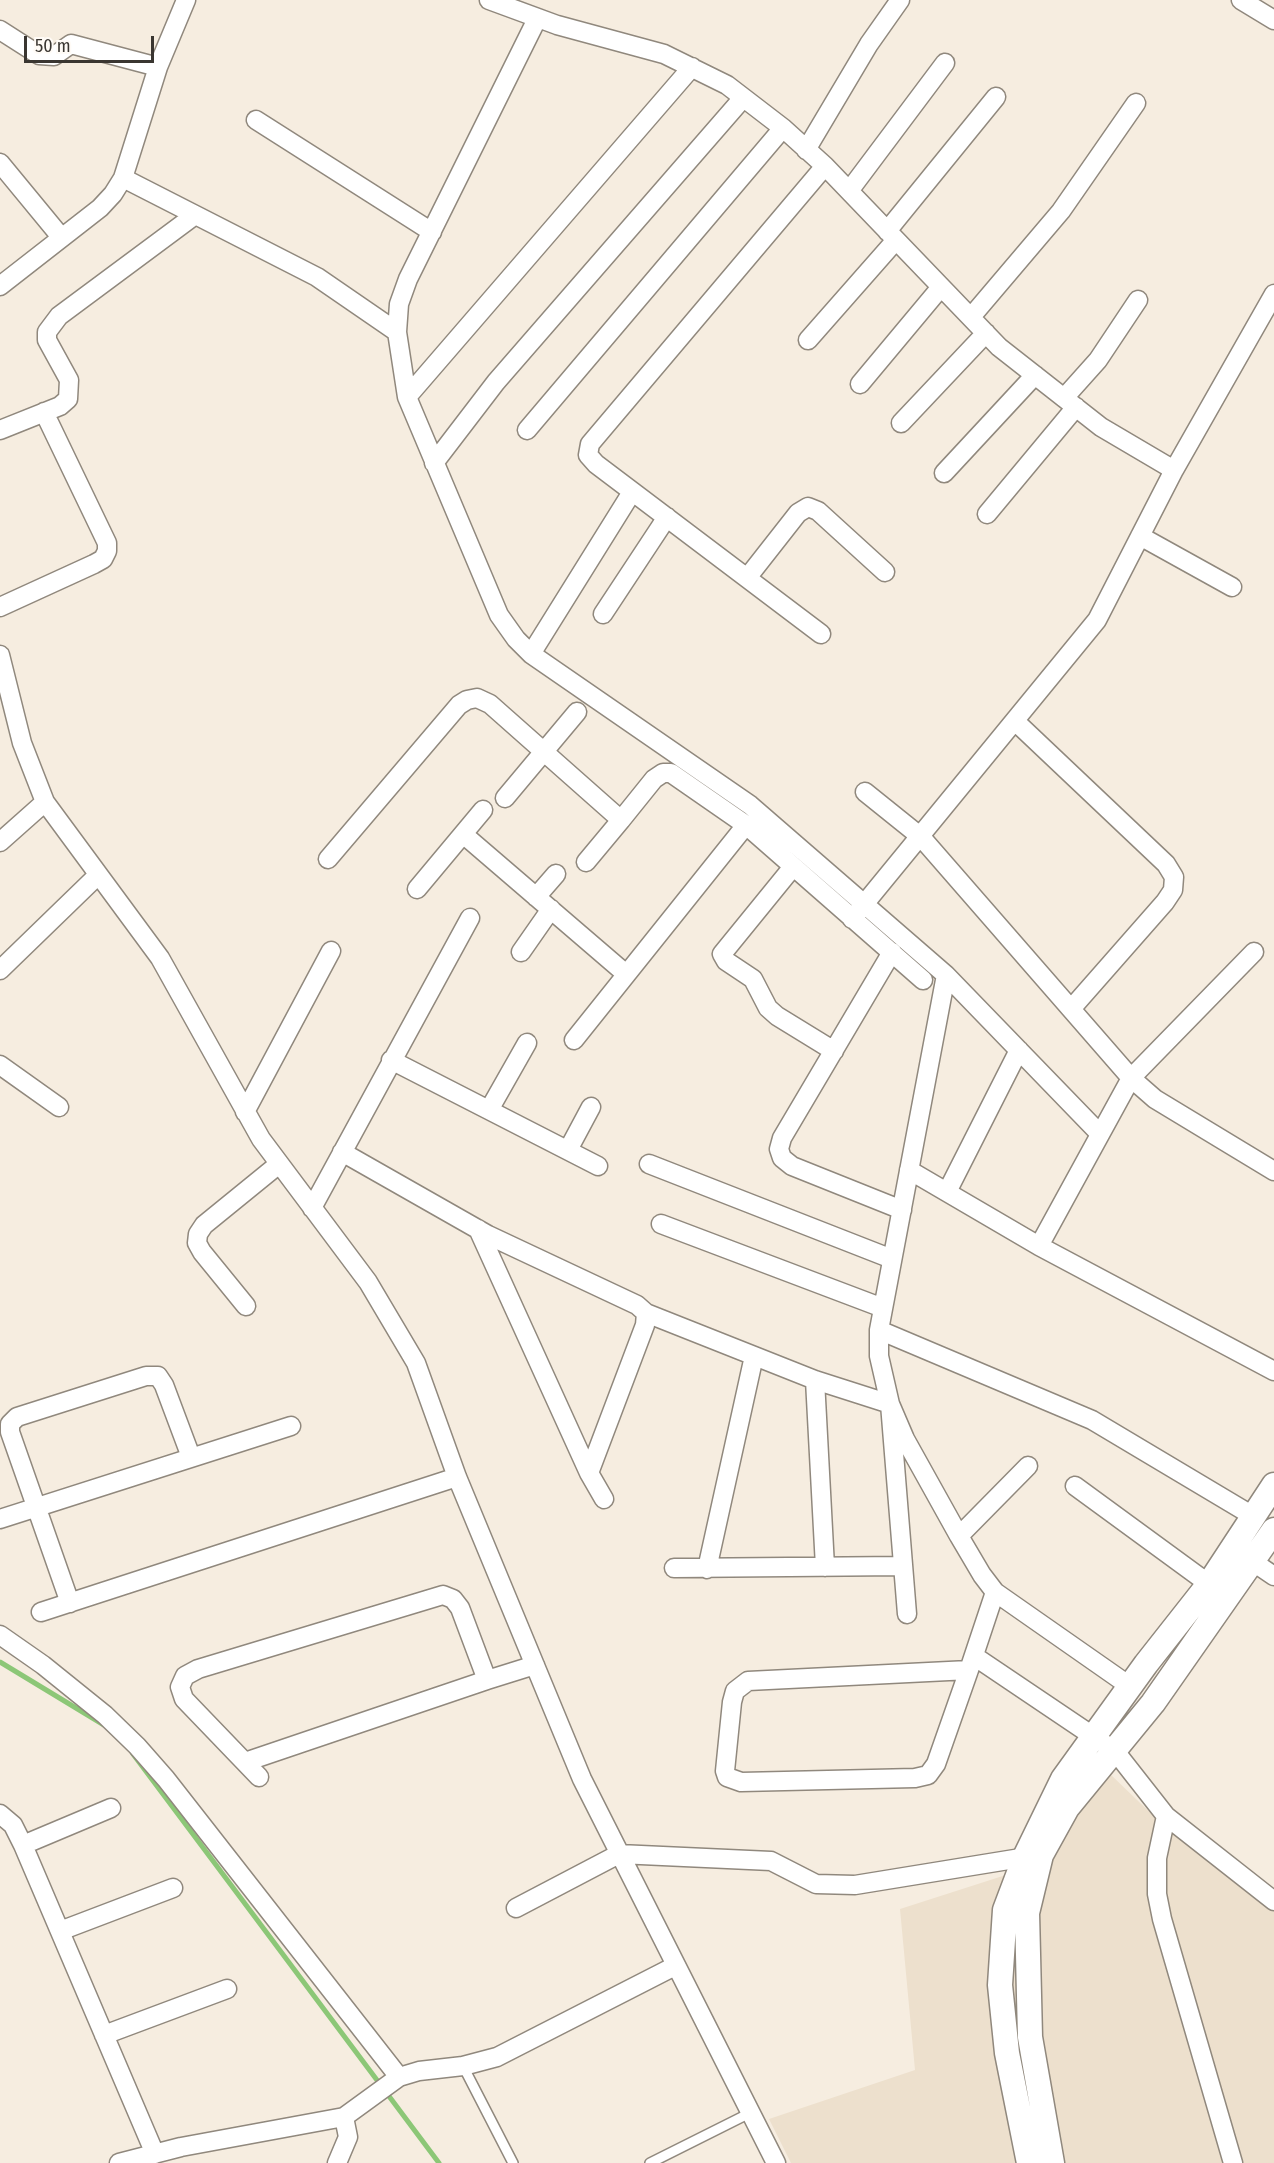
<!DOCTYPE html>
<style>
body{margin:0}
#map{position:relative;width:1274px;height:2163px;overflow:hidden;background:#f6ede0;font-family:"Fira Sans Condensed",sans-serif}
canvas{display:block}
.scale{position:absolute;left:24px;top:36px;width:130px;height:27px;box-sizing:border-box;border:3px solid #3a3631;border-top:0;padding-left:8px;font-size:18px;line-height:21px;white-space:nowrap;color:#3a3631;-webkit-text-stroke:4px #fffbf6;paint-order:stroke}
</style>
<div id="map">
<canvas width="1274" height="2163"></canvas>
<div class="scale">50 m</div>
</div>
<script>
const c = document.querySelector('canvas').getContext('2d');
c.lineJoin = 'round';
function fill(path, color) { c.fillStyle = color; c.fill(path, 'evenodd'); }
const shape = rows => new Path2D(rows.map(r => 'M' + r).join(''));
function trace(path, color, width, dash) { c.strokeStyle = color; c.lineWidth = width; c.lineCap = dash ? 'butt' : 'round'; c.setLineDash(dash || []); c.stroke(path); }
fill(shape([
 [1109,1773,1163,1825,1274,1908,1274,2163,791,2163,769,2119,915,2070,900,1909,1040,1864]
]), '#ede0cd');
trace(shape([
 [0,1662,104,1725],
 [133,1754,439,2163]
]), '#8cc777', 5);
const service = shape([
 [463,2066,513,2163],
 [650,2163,750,2113]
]);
const minor = shape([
 [489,0,557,25,664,54,727,85,783,128,825,166,999,347,1101,427,1174,470],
 [1241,0,1274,20],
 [537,19,408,279,399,304,397,332,407,397,499,615,516,639,531,654,750,805,946,975,879,1330,879,1356,890,1404,905,1439,959,1536,982,1575,995,1592,1131,1687],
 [0,30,39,55,54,56,71,44,158,67],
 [256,120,432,232],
 [806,150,869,44,900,0],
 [0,163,61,237],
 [123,178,317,277,397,332],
 [849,191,945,63],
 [887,231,996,97],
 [0,286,100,208,113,194,123,178,158,67,186,0],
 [971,317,1061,211,1136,103],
 [808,340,896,240],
 [860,384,941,287],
 [407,397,692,67],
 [1064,398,1098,360,1138,300],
 [901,423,986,333],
 [0,430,60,406,68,399,69,380,47,340,47,332,59,316,195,215],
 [527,430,783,128],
 [434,463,496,382,743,98],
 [944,473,1035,375],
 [987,514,1076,407],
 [1140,536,1232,587],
 [747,578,798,513,808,507,818,511,885,572],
 [0,607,94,564,103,559,107,551,107,543,44,412],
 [603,614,667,517],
 [821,634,596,464,588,455,590,444,825,166],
 [531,654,632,492],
 [0,655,22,743,45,802,160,958,261,1139,368,1282,416,1363,457,1477,582,1779,776,2163],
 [1016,722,1166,864,1174,877,1173,890,1165,902,1071,1009],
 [865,792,921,837,1131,1078,1155,1099,1274,1171],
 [505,798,577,712],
 [463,834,626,974],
 [0,842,45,802],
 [328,859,459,705,467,700,477,698,490,704,621,820,654,779,663,773,671,773,746,825],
 [586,862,621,820],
 [792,868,722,954,726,961,753,979,768,1008,777,1016,834,1051],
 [417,889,483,810],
 [536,897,556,874],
 [852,919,1097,620,1174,470,1274,294],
 [521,952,551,909],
 [892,952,782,1138,779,1149,782,1158,792,1166,902,1210],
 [0,970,97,876],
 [946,975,1100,1134],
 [574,1040,746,825,923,980],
 [391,1060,598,1166],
 [0,1065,59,1107],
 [489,1110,527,1043],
 [245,1112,331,951],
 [568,1150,591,1107],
 [342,1152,488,1235,637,1305,646,1313,645,1325,589,1473],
 [649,1164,892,1259],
 [909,1170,1039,1246,1274,1371],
 [947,1192,1019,1050],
 [312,1208,470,918],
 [661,1224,883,1308],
 [478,1229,589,1473,604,1499],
 [1039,1246,1131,1078,1254,952],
 [246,1306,202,1252,197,1243,198,1234,204,1225,279,1164],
 [646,1313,815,1380,890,1404,907,1614],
 [879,1330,1092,1420,1253,1516],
 [815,1380,825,1567],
 [1075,1486,1209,1584],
 [0,1519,291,1426],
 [959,1536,1028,1466],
 [1243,1555,1274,1576],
 [674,1568,903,1566],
 [707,1569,754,1356],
 [70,1603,10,1432,10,1424,17,1417,146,1376,158,1376,164,1385,191,1457],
 [41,1612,457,1477],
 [0,1635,43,1665,105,1715,137,1746,166,1779,399,2077],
 [974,1656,1115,1751,1166,1816,1274,1901],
 [969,1670,748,1681,735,1691,732,1702,725,1771,727,1777,741,1782,915,1778,928,1775,936,1764,969,1670,995,1592],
 [245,1762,487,1680],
 [259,1777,184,1699,180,1687,185,1676,198,1669,443,1595,453,1599,460,1608,487,1680,535,1665],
 [0,1814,13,1825,23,1845,155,2154],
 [1166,1816,1157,1858,1157,1894,1162,1919,1233,2163],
 [23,1845,111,1808],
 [516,1908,619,1854,771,1861,816,1884,855,1885,1033,1856],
 [60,1931,173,1888],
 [104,2035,227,1989],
 [119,2163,181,2147,344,2117,399,2077,419,2071,463,2066,497,2057,675,1966],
 [337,2163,348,2137,344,2117]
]);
const tertiary = shape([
 [1029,2163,1007,2053,1000,1985,1005,1910,1025,1857,1063,1779,1146,1664,1209,1584,1274,1485],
 [1052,2163,1030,2037,1027,1913,1041,1855,1067,1808,1153,1703,1274,1530]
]);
trace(service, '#90887d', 12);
trace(minor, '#90887d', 21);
trace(tertiary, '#90887d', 27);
trace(service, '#fff', 9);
trace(minor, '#fff', 18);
trace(tertiary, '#fff', 24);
</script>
